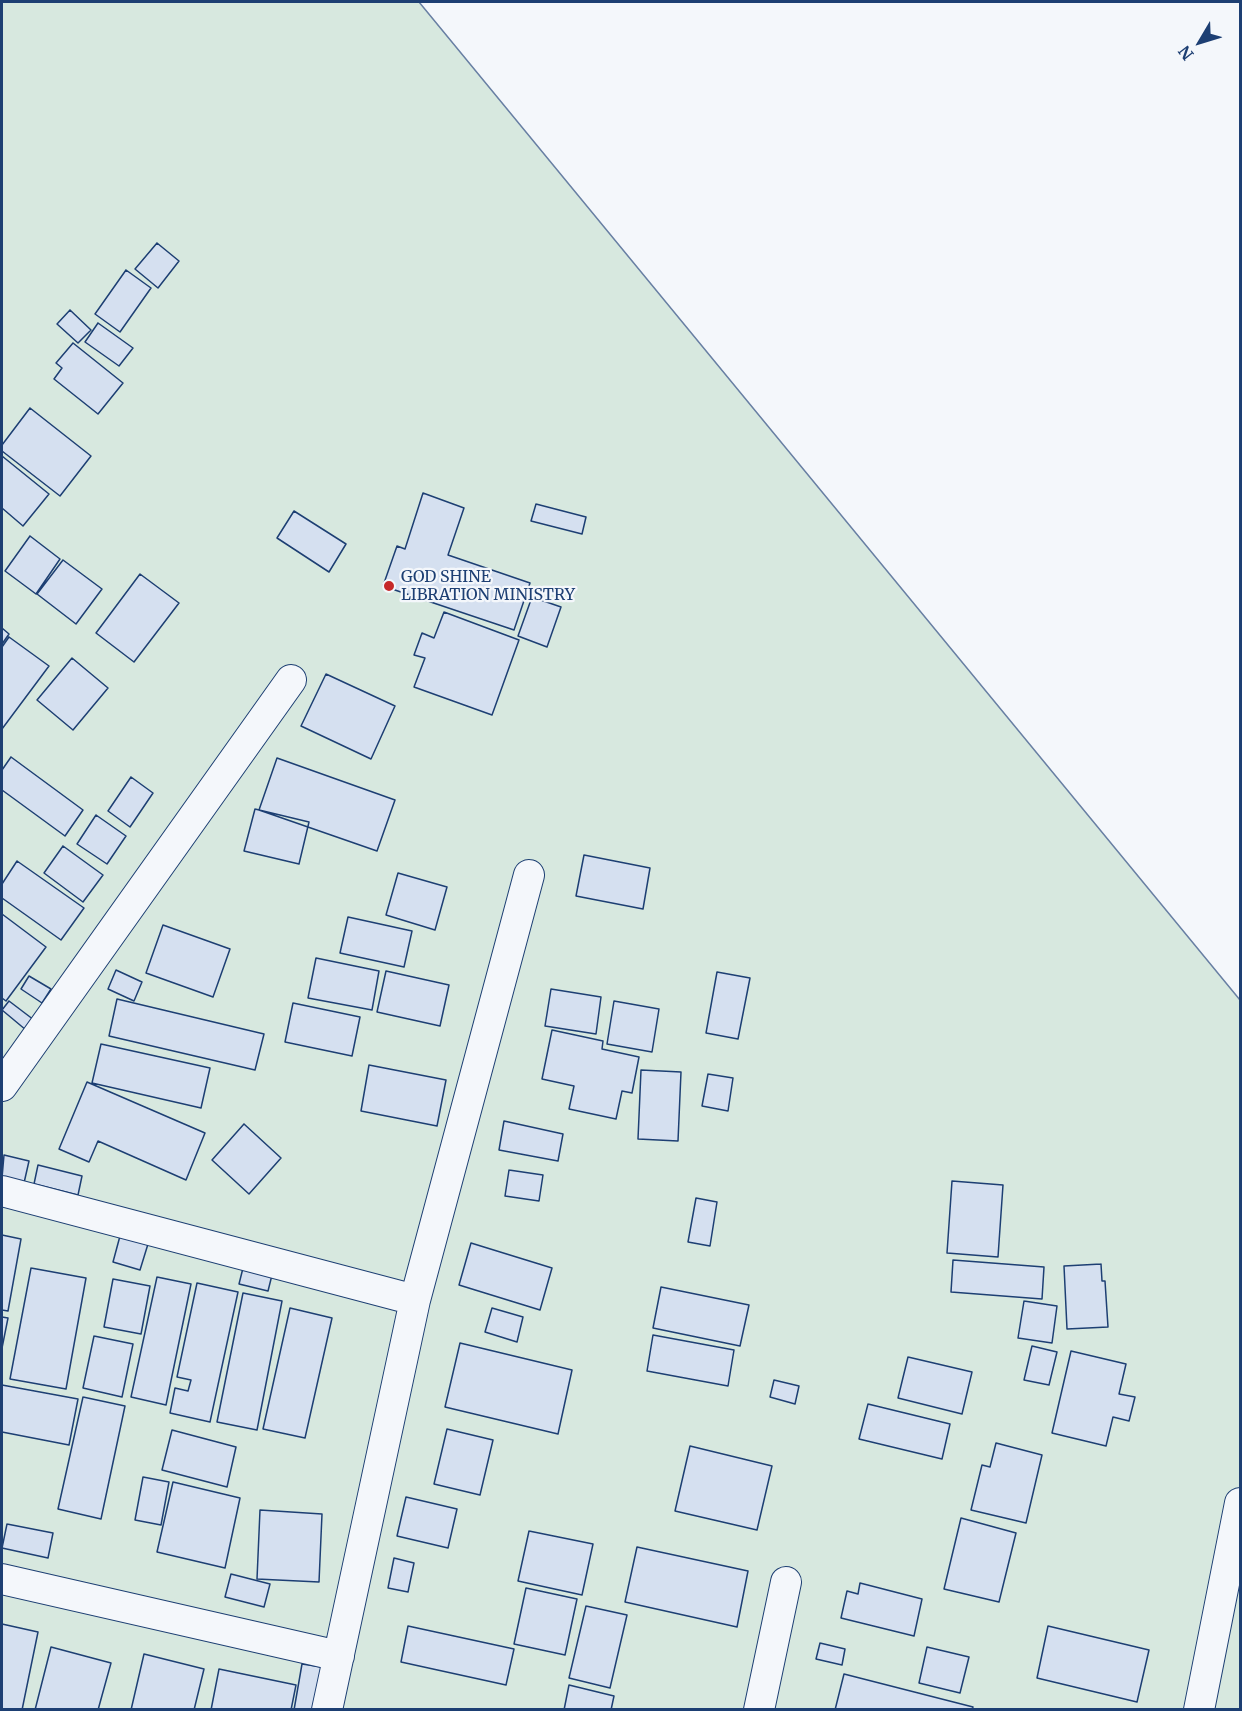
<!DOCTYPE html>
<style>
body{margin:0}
#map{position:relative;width:1242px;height:1711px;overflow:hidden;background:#f4f7fb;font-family:Merriweather,serif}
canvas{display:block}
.frame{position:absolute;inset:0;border:3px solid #1d3f73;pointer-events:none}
.north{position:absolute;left:1170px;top:12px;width:60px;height:60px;-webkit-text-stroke:4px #f4f7fb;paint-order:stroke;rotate:232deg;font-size:16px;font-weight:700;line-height:24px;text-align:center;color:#1d3f73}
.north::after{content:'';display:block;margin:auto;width:21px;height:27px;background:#1d3f73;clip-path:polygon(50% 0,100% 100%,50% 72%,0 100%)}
</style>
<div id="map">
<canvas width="1242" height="1711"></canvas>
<div class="frame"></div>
<div class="north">N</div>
</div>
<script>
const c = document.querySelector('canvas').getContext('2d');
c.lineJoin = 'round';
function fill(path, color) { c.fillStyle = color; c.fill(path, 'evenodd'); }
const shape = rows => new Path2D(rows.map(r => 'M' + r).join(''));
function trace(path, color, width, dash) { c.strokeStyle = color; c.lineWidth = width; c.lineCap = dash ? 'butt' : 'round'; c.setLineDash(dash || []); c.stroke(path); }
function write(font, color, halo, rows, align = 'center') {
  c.font = font + ' Merriweather,serif'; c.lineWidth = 4.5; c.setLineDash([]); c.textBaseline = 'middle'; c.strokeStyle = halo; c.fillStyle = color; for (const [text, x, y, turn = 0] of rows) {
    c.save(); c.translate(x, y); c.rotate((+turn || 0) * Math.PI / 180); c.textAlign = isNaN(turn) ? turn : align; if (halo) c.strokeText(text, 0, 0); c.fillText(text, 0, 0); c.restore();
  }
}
const green = shape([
 [2,2,419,2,1240,1000,1240,1709,2,1710,2,2]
]);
fill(green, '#d7e8df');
trace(green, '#687fa3', 1.5);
const building = shape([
 [157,243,179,261,158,288,135,269,157,243],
 [126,270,151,288,120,332,95,314,126,270],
 [70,310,91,330,78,343,57,324,70,310],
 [98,323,133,348,119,366,85,342,98,323],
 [73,343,123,383,98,414,54,379,62,368,56,363,73,343],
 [30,408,91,456,60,496,2,451,2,445,30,408],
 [2,456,49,494,23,526,2,508,2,456],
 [423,493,464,508,448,555,530,583,514,630,383,586,397,546,405,549,423,493],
 [536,504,586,517,582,534,531,521,536,504],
 [294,511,346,544,329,572,277,538,294,511],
 [30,536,60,559,36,594,5,571,30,536],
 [63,560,102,589,76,624,37,594,63,560],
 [140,574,179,603,134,662,96,633,140,574],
 [532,597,561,607,547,647,518,636,532,597],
 [444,612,519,640,492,715,414,687,425,658,414,655,422,633,434,638,444,612],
 [2,628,9,634,2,644,2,628],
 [9,637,49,666,2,729,2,647,9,637],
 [72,658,108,688,73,730,37,700,72,658],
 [326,674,395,706,371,759,301,726,326,674],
 [11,757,83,810,65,836,2,790,2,770,11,757],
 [277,758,395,800,377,851,259,810,277,758],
 [131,777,153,793,130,827,108,811,131,777],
 [255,809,309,822,299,864,244,851,255,809],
 [96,815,126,836,107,864,77,844,96,815],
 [63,846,103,875,83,902,44,873,63,846],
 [584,855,650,868,643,909,576,896,584,855],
 [17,861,84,908,61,940,2,898,2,884,17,861],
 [398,873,447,887,435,930,386,915,398,873],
 [2,914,46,947,6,1001,2,998,2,914],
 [348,917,412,931,404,967,340,953,348,917],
 [163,925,230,949,213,997,146,973,163,925],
 [316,958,379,971,372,1010,308,998,316,958],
 [116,970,142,982,134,1001,108,989,116,970],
 [386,971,449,985,440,1026,377,1012,386,971],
 [717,972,750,978,738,1039,706,1033,717,972],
 [29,976,51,989,42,1003,21,989,29,976],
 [551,989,601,997,596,1034,545,1026,551,989],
 [117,999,264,1034,255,1070,109,1036,117,999],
 [9,1001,34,1020,26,1030,2,1010,9,1001],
 [614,1001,659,1009,652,1052,607,1044,614,1001],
 [293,1003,360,1017,352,1056,285,1042,293,1003],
 [552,1030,603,1041,602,1049,639,1057,632,1093,622,1091,616,1119,569,1109,574,1086,542,1079,552,1030],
 [101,1044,210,1068,201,1108,92,1083,101,1044],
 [369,1065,446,1080,437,1126,361,1111,369,1065],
 [641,1070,681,1072,678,1141,638,1139,641,1070],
 [708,1074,733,1078,728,1111,702,1106,708,1074],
 [87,1082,205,1133,186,1180,98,1141,89,1162,59,1149,87,1082],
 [504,1121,563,1134,558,1161,499,1150,504,1121],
 [244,1124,281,1158,249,1194,212,1160,244,1124],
 [4,1155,29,1161,24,1183,2,1178,4,1155],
 [38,1165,82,1176,78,1195,34,1184,38,1165],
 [509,1170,543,1175,539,1201,505,1196,509,1170],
 [952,1181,1003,1185,998,1257,947,1253,952,1181],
 [696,1198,717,1202,710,1246,688,1242,696,1198],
 [2,1235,21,1239,8,1311,2,1310,2,1235],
 [120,1236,148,1244,140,1270,113,1262,120,1236],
 [471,1243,552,1268,540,1310,459,1285,471,1243],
 [953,1260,1044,1267,1042,1299,951,1292,953,1260],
 [1101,1264,1102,1281,1105,1281,1108,1327,1067,1329,1064,1266,1101,1264],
 [31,1268,86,1278,66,1389,10,1379,31,1268],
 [243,1268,272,1275,268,1291,239,1284,243,1268],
 [157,1277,191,1284,166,1405,131,1397,157,1277],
 [113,1279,150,1286,141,1334,104,1327,113,1279],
 [197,1283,238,1292,210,1422,170,1413,175,1388,188,1391,191,1380,177,1377,197,1283],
 [661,1287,749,1305,740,1346,653,1328,661,1287],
 [243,1293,282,1301,257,1430,217,1422,243,1293],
 [1024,1301,1057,1306,1052,1343,1018,1338,1024,1301],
 [290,1308,332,1318,305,1438,263,1429,290,1308],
 [492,1308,523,1317,517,1342,485,1332,492,1308],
 [2,1317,8,1318,2,1348,2,1317],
 [653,1335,734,1350,728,1386,647,1371,653,1335],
 [94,1336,133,1344,122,1397,83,1388,94,1336],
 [460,1343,572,1370,558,1434,445,1407,460,1343],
 [1032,1346,1057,1352,1049,1385,1024,1380,1032,1346],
 [1071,1351,1126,1364,1119,1394,1135,1397,1129,1421,1113,1417,1106,1446,1052,1433,1071,1351],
 [908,1357,972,1372,962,1414,898,1398,908,1357],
 [774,1380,799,1386,795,1404,770,1397,774,1380],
 [2,1385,78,1399,69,1445,2,1432,2,1385],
 [83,1397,125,1406,101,1519,58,1509,83,1397],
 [868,1404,950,1424,942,1459,859,1439,868,1404],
 [447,1429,493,1440,480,1495,434,1484,447,1429],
 [172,1430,236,1447,227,1487,162,1470,172,1430],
 [996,1443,1042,1455,1026,1523,971,1510,982,1465,990,1467,996,1443],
 [690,1446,772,1466,757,1530,675,1511,690,1446],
 [143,1477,169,1482,161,1525,135,1520,143,1477],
 [173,1482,240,1498,225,1568,157,1552,173,1482],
 [406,1497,457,1509,448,1548,397,1536,406,1497],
 [260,1510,322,1514,319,1582,257,1579,260,1510],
 [961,1518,1016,1533,999,1602,944,1589,961,1518],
 [7,1524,53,1533,48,1558,2,1548,7,1524],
 [529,1531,593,1544,582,1595,518,1581,529,1531],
 [637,1547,748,1571,737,1627,625,1602,637,1547],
 [394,1558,414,1563,408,1592,388,1588,394,1558],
 [231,1574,270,1584,264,1607,225,1597,231,1574],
 [860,1583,922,1599,914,1636,841,1618,847,1591,858,1594,860,1583],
 [526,1588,577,1599,565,1655,514,1644,526,1588],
 [586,1606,627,1615,610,1688,569,1678,586,1606],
 [2,1624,38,1632,22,1710,2,1710,2,1624],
 [408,1626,514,1649,506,1685,401,1662,408,1626],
 [1048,1626,1149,1650,1137,1702,1037,1678,1048,1626],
 [820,1643,845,1649,842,1665,816,1659,820,1643],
 [51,1647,111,1663,98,1710,35,1710,51,1647],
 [927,1647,969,1657,960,1693,919,1683,927,1647],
 [144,1654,204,1669,194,1710,131,1710,144,1654],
 [302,1664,322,1667,315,1710,294,1710,302,1664],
 [219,1669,296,1685,291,1710,211,1710,219,1669],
 [844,1674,973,1707,972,1710,835,1710,844,1674],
 [569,1685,614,1696,611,1710,564,1710,569,1685]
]);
fill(building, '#d5e0f0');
trace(building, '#1d3f73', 1.5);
const minor = shape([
 [2,1086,291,680],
 [2,1191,415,1300],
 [2,1579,339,1656],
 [327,1710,415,1300,529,875],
 [759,1710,786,1582],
 [1199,1710,1240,1503]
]);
trace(minor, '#1d3f73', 32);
trace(minor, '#f4f7fb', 30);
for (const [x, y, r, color] of [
 [389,586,6,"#c62828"]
]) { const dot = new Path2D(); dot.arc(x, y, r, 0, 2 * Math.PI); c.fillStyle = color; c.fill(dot); trace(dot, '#f4f7fb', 2); }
write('16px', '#1d3f73', '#f4f7fb', [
 ["GOD SHINE",401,577],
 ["LIBRATION MINISTRY",401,595]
], 'left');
</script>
